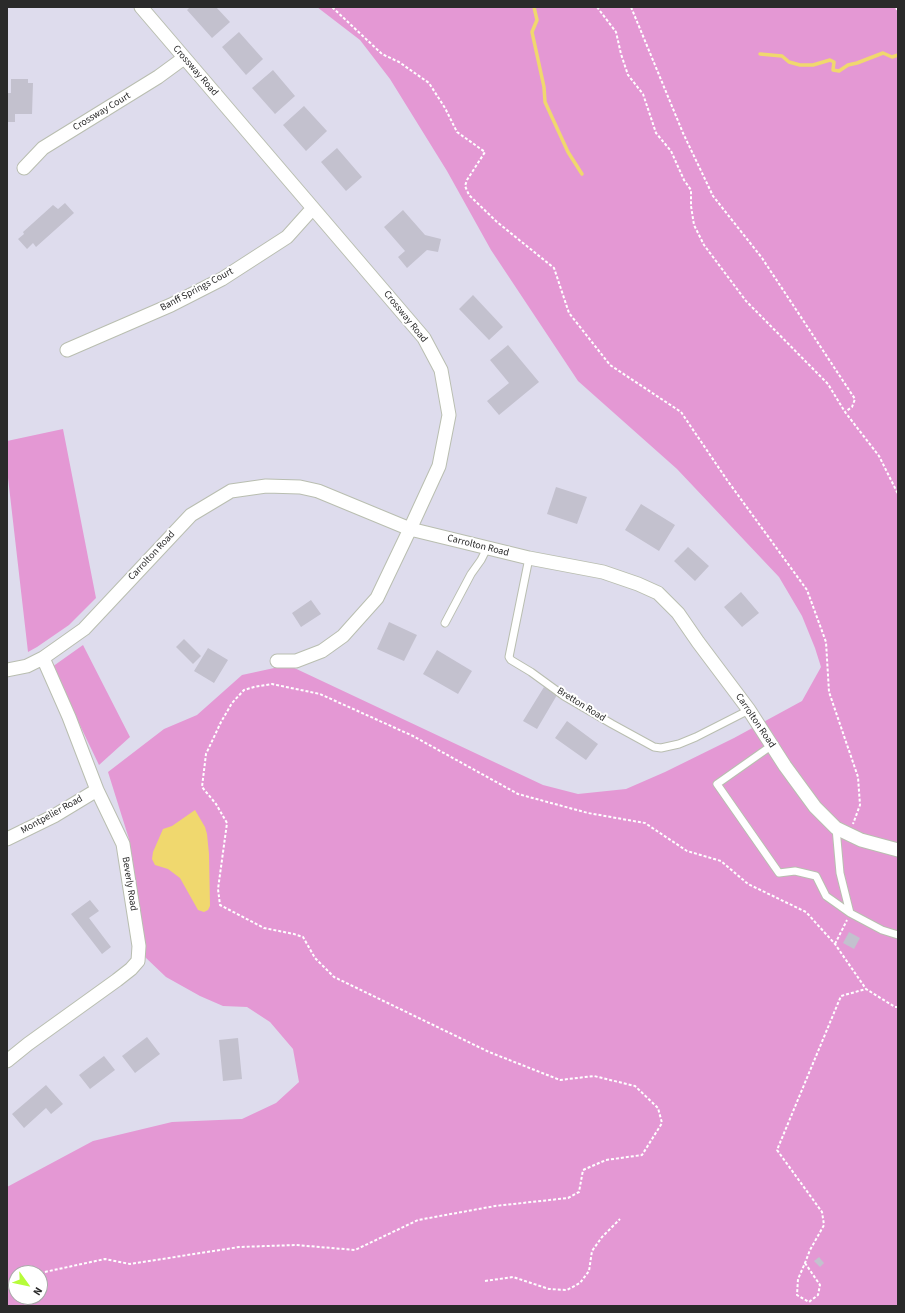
<!DOCTYPE html>
<style>
body{margin:0}
#map{position:relative;width:905px;height:1313px;overflow:hidden;background:#dedced;font-family:"Source Sans 3",sans-serif}
canvas{display:block}
.frame{position:absolute;inset:0;border:8px solid #2a2a2a;pointer-events:none}
.north{position:absolute;left:8px;top:1265px;width:40px;height:40px;box-sizing:border-box;background:#fff;border:1px solid #aaa;border-radius:50%;rotate:123deg;font-size:11px;font-weight:700;line-height:16px;text-align:center;color:#2a2a2a}
.north::after{content:'';display:block;margin:auto;width:14px;height:18px;background:#b6fc3a;clip-path:polygon(50% 0,100% 100%,50% 72%,0 100%)}
</style>
<div id="map">
<canvas width="905" height="1313"></canvas>
<div class="frame"></div>
<div class="north">N</div>
</div>
<script>
const c = document.querySelector('canvas').getContext('2d');
c.lineJoin = 'round';
function fill(path, color) { c.fillStyle = color; c.fill(path, 'evenodd'); }
const shape = rows => new Path2D(rows.map(r => 'M' + r).join(''));
function trace(path, color, width, dash) { c.strokeStyle = color; c.lineWidth = width; c.lineCap = dash ? 'butt' : 'round'; c.setLineDash(dash || []); c.stroke(path); }
function write(font, color, halo, rows, align = 'center') {
  c.font = font + ' "Source Sans 3",sans-serif'; c.lineWidth = 4; c.setLineDash([]); c.textBaseline = 'middle'; c.strokeStyle = halo; c.fillStyle = color; for (const [text, x, y, turn = 0] of rows) {
    c.save(); c.translate(x, y); c.rotate((+turn || 0) * Math.PI / 180); c.textAlign = isNaN(turn) ? turn : align; if (halo) c.strokeText(text, 0, 0); c.fillText(text, 0, 0); c.restore();
  }
}
fill(shape([
 [317,7,898,7,898,1306,7,1306,7,1187,93,1141,172,1122,242,1119,276,1103,299,1082,293,1049,270,1022,247,1007,223,1006,200,996,166,977,145,957,129,839,108,772,164,729,197,715,242,675,288,665,543,785,578,794,626,789,665,772,734,738,802,701,821,667,815,648,802,616,779,577,677,469,578,381,491,250,447,171,390,79,360,40],
 [16,1273,40,1273,40,1297,16,1297],
 [63,429,96,598,69,625,37,647,28,652,7,469,7,441],
 [83,645,130,737,99,765,52,667]
]), '#e498d4');
fill(shape([
 [195,810,205,827,207,834,209,854,210,906,208,910,204,912,198,910,180,878,168,869,155,865,152,859,153,852,163,829,172,826]
]), '#f0d86e');
trace(shape([
 [534,7,537,20,532,32,544,87,545,102,568,152,582,174],
 [760,54,782,56,789,62,800,65,813,65,830,60,834,62,833,70,839,71,848,65,857,63,883,53,892,57,898,55]
]), '#f0d86e', 3.5);
fill(shape([
 [190,7,216,7,230,22,212,38,187,10],
 [239,32,263,59,246,75,222,47],
 [273,70,295,96,275,114,252,88],
 [11,79,28,79,28,83,33,83,32,114,15,114,15,122,7,122,7,93,11,93],
 [304,106,327,131,306,151,283,125],
 [337,148,362,177,346,191,321,162],
 [65,203,74,213,36,247,33,243,27,249,18,239,24,234,23,232,53,205,58,209],
 [403,210,425,235,441,239,438,252,427,250,407,268,398,257,405,251,384,227],
 [473,295,503,327,489,340,459,309],
 [508,345,539,382,499,415,487,401,509,383,490,360],
 [556,487,587,497,577,524,547,514],
 [641,504,675,525,659,551,625,530],
 [688,547,709,566,695,581,674,561],
 [741,592,759,613,742,627,724,607],
 [311,600,321,614,301,627,292,613],
 [389,622,417,635,404,661,377,649],
 [184,639,201,656,193,664,176,647],
 [208,648,228,660,214,683,194,671],
 [437,650,472,671,458,694,423,674],
 [544,687,557,695,537,729,523,721],
 [567,721,598,744,586,760,555,738],
 [90,900,99,911,89,918,111,947,102,954,71,914],
 [849,932,860,938,854,949,843,943],
 [147,1037,160,1054,135,1073,122,1056],
 [238,1038,242,1079,223,1081,219,1040],
 [104,1056,115,1070,90,1089,79,1075],
 [46,1085,63,1104,51,1114,46,1108,24,1128,12,1114],
 [819,1257,824,1263,820,1267,814,1261]
]), '#c3c1ce');
const lane = shape([
 [529,558,509,657,511,660,531,672,564,696,612,724,654,747,661,748,679,744,696,737,749,710],
 [445,623,471,574,481,560,487,548],
 [771,746,717,784,779,873,795,871,816,876,826,896,850,913],
 [836,828,840,873,850,913,882,930,898,935]
]);
const street = shape([
 [141,7,424,338,441,370,449,415,439,466,410,529,377,598,343,636,322,651,296,661,277,661],
 [24,168,43,148,158,77,184,58],
 [67,350,171,305,222,279,287,237,313,208],
 [7,670,27,666,43,658,84,629,191,515,231,491,266,486,300,487,318,491,410,529,529,558,603,572,638,584,658,593,678,613,698,642,749,710,785,766,815,807,836,828,861,840,898,850],
 [7,839,54,816,97,790],
 [7,1061,28,1044,117,980,131,969,138,961,139,946,123,844,97,790,69,717,43,658]
]);
trace(lane, '#b9beb0', 9);
trace(street, '#b9beb0', 15);
trace(shape([
 [333,7,333,8,382,54,399,62,429,83,445,108,457,132,485,152,467,180,465,186,469,195,497,222,554,268,569,313,610,365,681,412,727,480,807,590,826,642,829,692,858,777,860,805,853,824],
 [597,7,616,32,621,54,628,75,643,94,656,133,671,151,684,180,691,190,691,206,694,225,704,245,746,301,828,384,845,412,879,456,898,494],
 [631,7,683,133,713,196,762,258,855,399,852,407,845,412],
 [896,7,898,12],
 [835,944,847,920],
 [805,1263,820,1285,818,1295,809,1302,797,1295,798,1279,805,1263,810,1250,824,1225,822,1212,777,1150,841,996,866,989],
 [40,1273,105,1259,130,1264,239,1247,296,1245,355,1250,418,1220,495,1206,568,1198,579,1192,583,1170,606,1160,642,1155,662,1123,658,1108,635,1086,594,1076,560,1080,489,1052,334,977,315,958,303,937,294,934,264,928,220,905,218,889,227,823,216,804,202,787,206,754,221,722,232,703,244,690,254,687,272,684,320,694,413,736,518,794,588,813,645,823,687,851,721,861,748,884,806,912,835,944,866,989,895,1007,898,1007],
 [485,1281,513,1277,549,1289,567,1290,580,1283,589,1271,592,1251,602,1237,620,1219],
 [7,1288,16,1283]
]), '#fff', 2, [3, 2]);
trace(lane, '#fff', 7);
trace(street, '#fff', 13);
write('10px', '#2a2a2a', '#fff', [
 ["Crossway Road",195,71,49],
 ["Crossway Court",102,112,-31],
 ["Banff Springs Court",197,290,-28],
 ["Crossway Road",405,317,51],
 ["Carrolton Road",478,546,14],
 ["Carrolton Road",152,556,-47],
 ["Bretton Road",581,705,32],
 ["Carrolton Road",755,721,56],
 ["Montpelier Road",52,815,-29],
 ["Beverly Road",129,884,81]
]);
</script>
